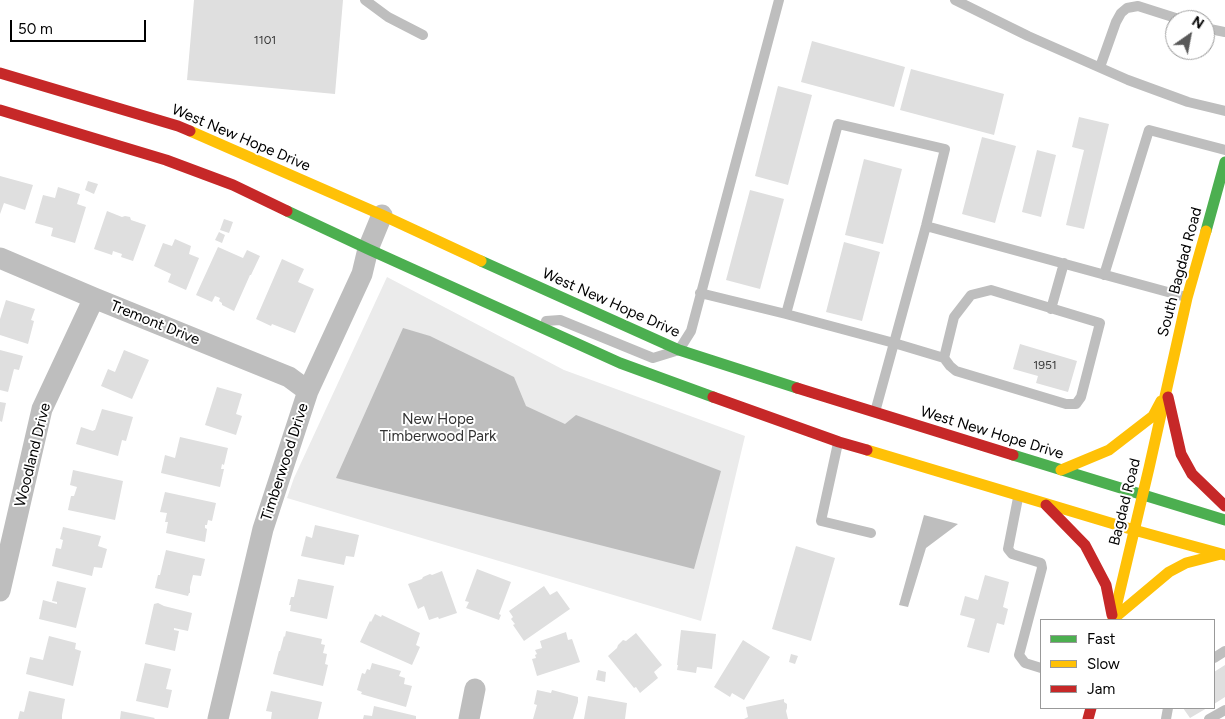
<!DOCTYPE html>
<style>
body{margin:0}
#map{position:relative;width:1225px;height:719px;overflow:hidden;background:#fff;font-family:Figtree,sans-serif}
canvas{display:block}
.legend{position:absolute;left:1040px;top:619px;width:175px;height:90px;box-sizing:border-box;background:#fff;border:1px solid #999;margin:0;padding:6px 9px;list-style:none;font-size:15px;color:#000}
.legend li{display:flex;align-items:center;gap:10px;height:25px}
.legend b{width:25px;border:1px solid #999}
.north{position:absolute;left:1165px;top:10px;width:50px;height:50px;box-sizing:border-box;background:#fff;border:1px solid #999;border-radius:50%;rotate:33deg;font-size:14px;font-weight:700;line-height:20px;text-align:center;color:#000}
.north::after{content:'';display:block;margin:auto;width:18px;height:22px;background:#595959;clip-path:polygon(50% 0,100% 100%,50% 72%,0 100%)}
.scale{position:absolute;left:10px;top:20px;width:136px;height:22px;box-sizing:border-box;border:2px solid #000;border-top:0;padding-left:6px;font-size:15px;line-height:18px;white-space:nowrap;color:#000;-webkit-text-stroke:4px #fff;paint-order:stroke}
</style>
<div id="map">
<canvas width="1225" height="719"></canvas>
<ul class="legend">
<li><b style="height:6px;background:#4caf50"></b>Fast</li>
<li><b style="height:6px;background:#ffc107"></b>Slow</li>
<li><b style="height:6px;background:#c62828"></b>Jam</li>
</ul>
<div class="north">N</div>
<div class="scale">50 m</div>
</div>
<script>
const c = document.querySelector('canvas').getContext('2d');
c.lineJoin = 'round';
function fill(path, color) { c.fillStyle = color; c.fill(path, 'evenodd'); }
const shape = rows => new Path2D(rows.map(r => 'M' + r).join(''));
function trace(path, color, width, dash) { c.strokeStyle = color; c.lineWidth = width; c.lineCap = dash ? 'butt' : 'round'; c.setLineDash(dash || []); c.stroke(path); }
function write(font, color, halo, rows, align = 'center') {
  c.font = font + ' Figtree,sans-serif'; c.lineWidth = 4; c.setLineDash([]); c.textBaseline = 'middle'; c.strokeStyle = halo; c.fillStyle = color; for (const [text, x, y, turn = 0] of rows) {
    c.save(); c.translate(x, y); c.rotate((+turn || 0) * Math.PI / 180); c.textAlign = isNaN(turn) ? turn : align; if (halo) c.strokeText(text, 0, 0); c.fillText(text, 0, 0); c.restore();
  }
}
fill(shape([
 [387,277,564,370,745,436,701,621,287,498,294,478]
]), '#ebebeb');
fill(shape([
 [403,328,430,336,514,377,526,406,565,424,576,415,721,471,694,569,336,478],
 [924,515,958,524,926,548,908,607,899,605]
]), '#bebebe');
fill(shape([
 [194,0,343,0,335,94,187,80],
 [812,41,905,67,894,107,801,82],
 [911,69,1004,94,994,135,900,110],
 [778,86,812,95,788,185,755,176],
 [1079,117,1109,124,1084,229,1066,225,1084,150,1072,147],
 [982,137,1016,146,995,223,962,214],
 [1037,150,1056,155,1041,217,1022,212],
 [864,159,902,169,883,244,845,235],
 [0,176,33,185,25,210,4,203,0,214],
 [88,181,98,184,94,194,85,190],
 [58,187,80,194,77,204,86,207,75,243,51,236,53,228,35,223,43,195,55,198],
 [750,190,784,199,760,289,726,280],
 [107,211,122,217,125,216,130,217,131,220,146,225,133,261,121,257,122,254,113,251,112,255,94,249],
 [224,219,233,222,229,233,220,230],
 [219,232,225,235,222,243,215,240],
 [175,239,191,246,189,254,199,258,186,290,168,282,171,274,154,266,163,243,172,246],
 [844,242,880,252,862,321,826,312],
 [218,247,243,258,247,250,260,256,251,275,250,275,234,311,222,305,222,303,219,301,220,298,215,296,212,302,196,295],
 [282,259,304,269,298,282,314,289,295,333,272,324,271,326,256,319],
 [6,300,35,309,31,320,34,321,28,344,0,335,0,319],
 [1020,344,1077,361,1068,392,1036,383,1038,376,1013,369],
 [0,350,23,356,19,370,14,369,8,392,0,390],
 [124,350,149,360,132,399,101,386,108,369,115,372],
 [217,387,242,394,236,414,242,416,236,435,205,425],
 [0,402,6,403,2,422,0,421],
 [102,409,133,417,126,441,122,440,118,456,76,444,81,427,93,431,94,430,95,430],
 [180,437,228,448,224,465,222,464,221,469,224,469,220,487,161,473,165,455,175,458],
 [73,470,123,481,115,520,68,510,71,496,74,496,77,487,70,485],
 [165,492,216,503,212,521,208,520,207,525,205,525,205,528,207,529,205,542,166,533,168,522,165,522,167,513,160,512],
 [315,525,359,535,354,557,346,556,344,565,301,556,306,536,312,538],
 [63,527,101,536,98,546,107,549,102,568,94,567,92,576,52,566,56,548,61,549,63,540,60,539],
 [796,546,835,558,811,641,772,629],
 [166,550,205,559,201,576,193,575,190,587,190,593,189,593,188,596,155,588,158,575,160,575],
 [477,569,511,582,499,614,501,615,499,620,466,608,469,602,465,601],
 [442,571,457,613,439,619,438,617,429,620,424,606,418,609,408,584,422,579,423,577,430,574,432,575],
 [985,575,1009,582,1003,607,1008,609,1004,625,997,623,989,653,967,647,975,619,960,615,965,596,978,600],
 [298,579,334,586,327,619,290,611,291,605,289,605,291,597,294,597],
 [57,581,86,588,76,628,39,619,43,600,57,604,57,602,52,601],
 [544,586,550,595,557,591,570,609,524,641,513,625,515,624,511,619,513,617,509,611],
 [158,603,164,606,192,613,188,631,174,628,174,630,179,631,175,651,145,644,154,604],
 [375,614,381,617,382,615,420,633,416,645,420,647,412,665,360,642,370,621,371,622],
 [681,630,716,634,712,669,697,667,696,673,677,670,678,665,677,665],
 [286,631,322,639,321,644,325,645,323,653,327,654,325,664,328,665,323,686,273,674,279,651,280,651,284,636,285,637],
 [566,632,568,640,572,639,580,662,537,676,532,659,536,658,535,655,537,654,535,650,542,648,540,641],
 [636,633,662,665,654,672,658,678,640,693,636,687,634,688,608,656,617,648,618,645,623,640,626,641],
 [49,636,76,643,75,649,81,651,73,686,26,674,30,657,43,660],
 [743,640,770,657,744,700,732,693,730,697,714,687],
 [791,654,798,656,795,664,789,662],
 [145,663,171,669,166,689,172,690,168,708,136,701],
 [372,663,401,671,399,676,405,678,404,684,412,686,406,707,361,694,362,692,357,690,362,673,365,674,367,669,370,670],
 [1225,665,1225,697,1214,704,1214,672],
 [598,670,606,672,605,682,596,680],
 [537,690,551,693,552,690,578,697,578,702,573,719,533,719,537,705,534,704],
 [29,691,65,699,62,715,62,719,18,719,20,711,24,712],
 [271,691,322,702,318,719,271,719,272,712,266,711],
 [588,696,627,703,625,719,584,719],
 [784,699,784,702,787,704,787,708,786,711,788,719,744,719,748,717,746,707],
 [374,706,416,716,416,719,363,719,364,715,372,716],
 [1183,708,1207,708,1190,718],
 [121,711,155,718,154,719,120,719]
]), '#dfdfdf');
trace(shape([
 [365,0,388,17,423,35],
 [955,0,1028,36,1128,80,1188,102,1225,111],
 [1205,28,1225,32],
 [1100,67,1116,22,1121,13,1127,8,1138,6,1182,20],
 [926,226,1186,297],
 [1104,275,1149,130,1225,150],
 [700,293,786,314],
 [1051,309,1064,263],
 [546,321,560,320,653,358,679,350,691,331,779,0],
 [875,412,894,343,786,314,838,124,945,149,926,226,894,343,944,358,954,317,971,295,991,290,1100,323,1081,397,1076,404,1066,404,956,371,950,366,944,358],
 [838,443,821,521,871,533],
 [1018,498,1008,549,1012,554,1041,563,1042,568,1019,655,1025,663,1041,668],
 [1214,658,1225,651],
 [1166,719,1168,708],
 [1209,719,1225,710]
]), '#bebebe', 10);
trace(shape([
 [0,258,94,298,289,377,308,391],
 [0,591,42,409,94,298],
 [218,719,263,529,308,391,362,274,368,249,382,215],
 [469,719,475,689]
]), '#bebebe', 21);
trace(shape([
 [287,211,368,249,620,363,713,397],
 [1206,231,1225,162],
 [481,261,679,350,797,388],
 [1013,455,1225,520]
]), '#4caf50', 11);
trace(shape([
 [190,131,382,215,481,261],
 [867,450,1134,530,1225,555],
 [1061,470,1109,450,1153,416,1161,401],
 [1113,619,1169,572,1186,563,1221,554],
 [1113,620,1149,468,1187,298,1206,231]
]), '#ffc107', 11);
trace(shape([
 [0,73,178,126,190,131],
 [0,110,166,160,233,185,287,211],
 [797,388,1013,455],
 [713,397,839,442,867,450],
 [1168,397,1181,454,1192,474,1225,506],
 [1046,505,1085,545,1106,585,1112,615],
 [1088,719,1091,708]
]), '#c62828', 11);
write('12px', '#383838', null, [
 ["1101",265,40],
 ["1951",1045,365]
]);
write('15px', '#000', '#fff', [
 ["West New Hope Drive",241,138,23],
 ["South Bagdad Road",1180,272,-75],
 ["West New Hope Drive",611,303,24],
 ["Tremont Drive",155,323,22],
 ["West New Hope Drive",992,433,17],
 ["Woodland Drive",33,455,-76],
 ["Timberwood Drive",285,462,-72],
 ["Bagdad Road",1125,502,-76]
]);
write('15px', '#323232', '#fff', [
 ["New Hope",438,420],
 ["Timberwood Park",438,437]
]);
</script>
